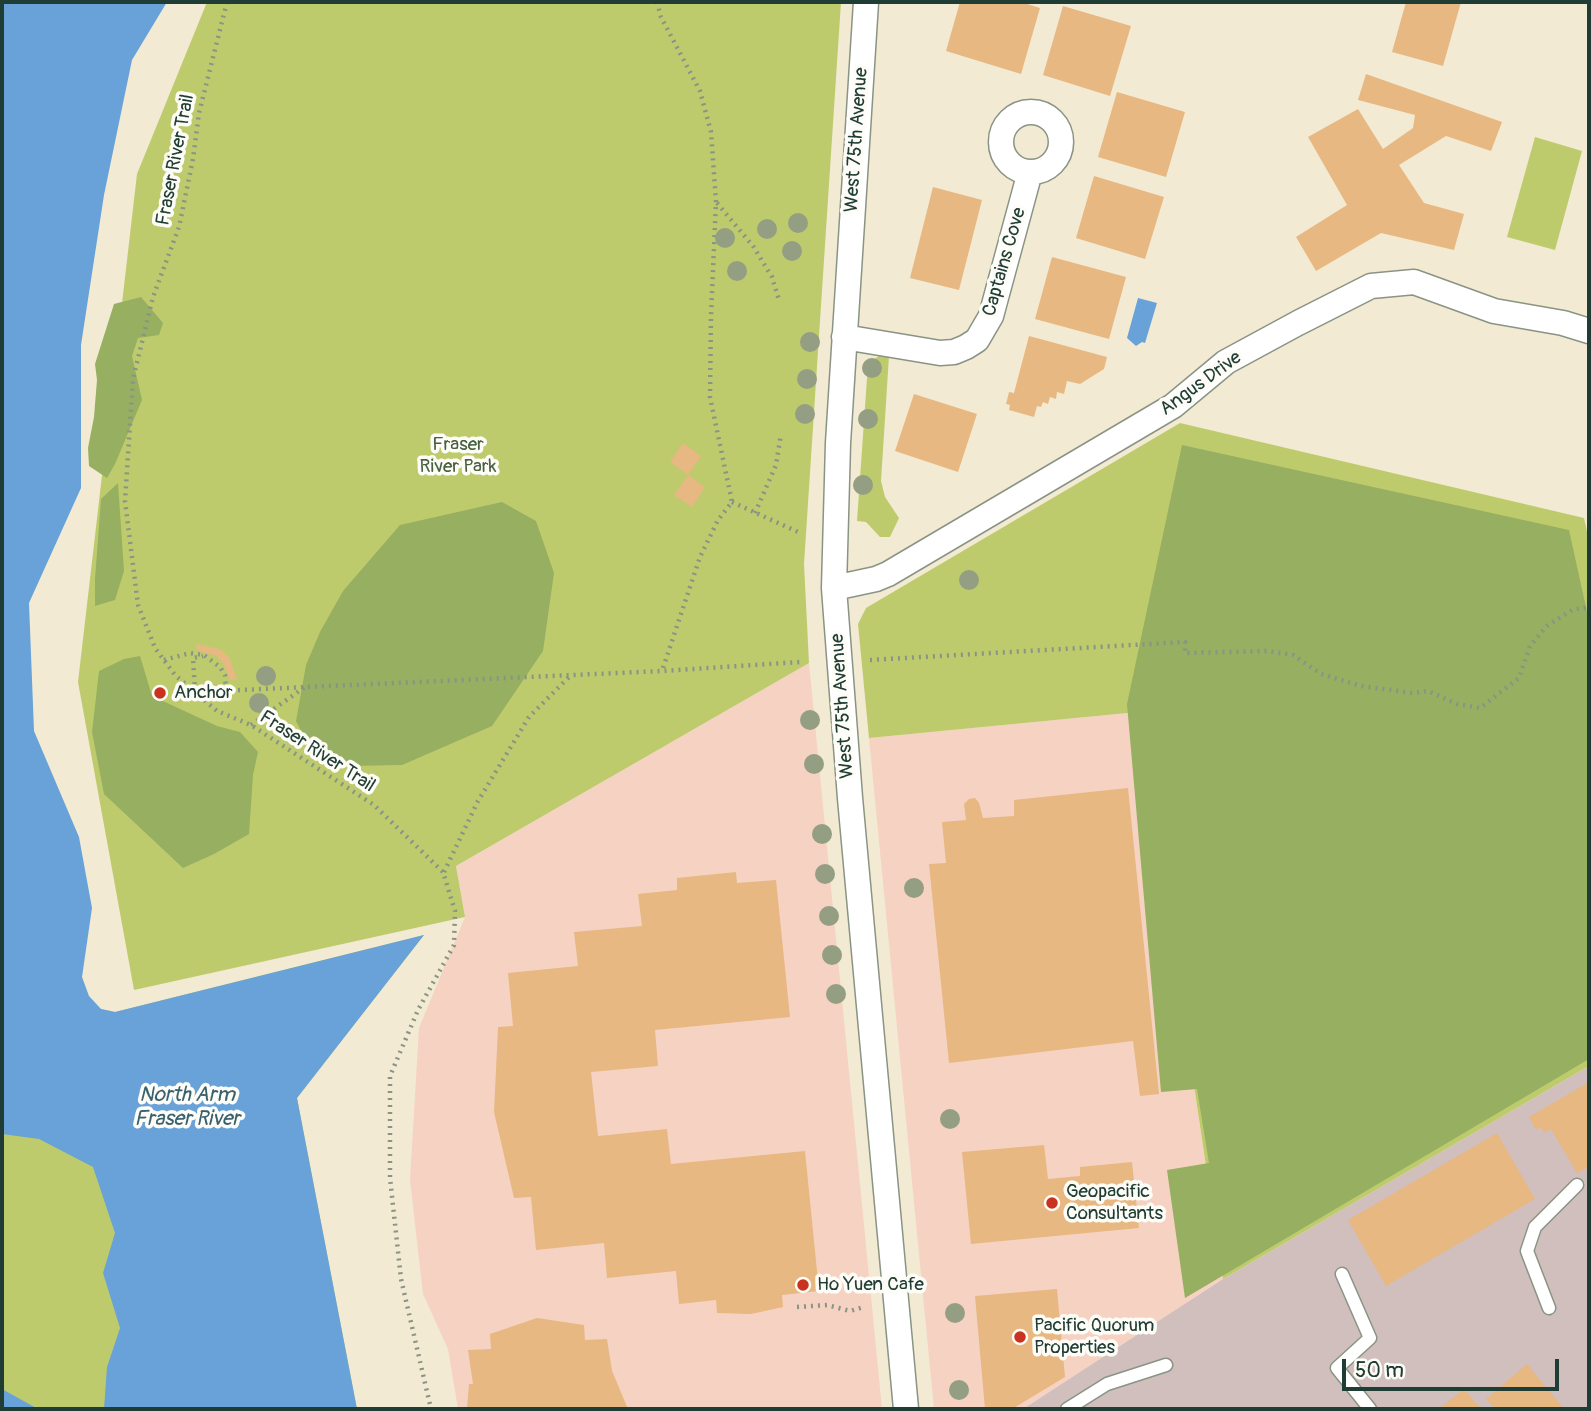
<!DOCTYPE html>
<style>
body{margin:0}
#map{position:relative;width:1591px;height:1411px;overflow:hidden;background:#f3ead3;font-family:Pangolin,sans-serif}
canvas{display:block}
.frame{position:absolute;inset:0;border:4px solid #1f3d34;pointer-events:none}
.scale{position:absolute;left:1342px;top:1359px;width:217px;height:32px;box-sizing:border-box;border:4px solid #1f3d34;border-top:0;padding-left:9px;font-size:21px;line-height:24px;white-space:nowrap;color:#1f3d34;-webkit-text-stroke:5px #fdfcf7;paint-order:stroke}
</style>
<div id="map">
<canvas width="1591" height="1411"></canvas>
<div class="frame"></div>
<div class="scale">50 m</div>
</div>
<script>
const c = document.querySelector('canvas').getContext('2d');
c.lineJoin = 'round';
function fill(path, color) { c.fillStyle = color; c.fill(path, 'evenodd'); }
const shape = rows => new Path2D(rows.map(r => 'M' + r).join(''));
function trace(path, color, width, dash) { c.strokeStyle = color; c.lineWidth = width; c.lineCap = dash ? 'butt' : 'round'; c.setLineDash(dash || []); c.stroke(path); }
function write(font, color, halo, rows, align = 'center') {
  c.font = font + ' Pangolin,sans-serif'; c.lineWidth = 7; c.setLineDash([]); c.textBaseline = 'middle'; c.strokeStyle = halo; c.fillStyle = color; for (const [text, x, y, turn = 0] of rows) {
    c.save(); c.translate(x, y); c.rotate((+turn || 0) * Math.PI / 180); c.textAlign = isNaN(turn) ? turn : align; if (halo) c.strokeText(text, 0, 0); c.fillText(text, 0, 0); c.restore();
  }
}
fill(shape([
 [809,663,882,1409,458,1409,448,1349,423,1294,410,1180,419,1028,465,917,456,866],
 [1138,712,1223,1279,1023,1409,934,1409,869,738]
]), '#f6d2c3');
fill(shape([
 [1589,1066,1589,1409,1023,1409,1223,1279]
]), '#d1bfbd');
fill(shape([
 [207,2,841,2,804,564,809,663,456,866,465,917,134,990,78,682,137,174],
 [1535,137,1582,151,1555,250,1507,237],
 [880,355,889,356,881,481,885,497,899,518,890,537,880,537,866,522,857,521,868,364],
 [1180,423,1584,518,1589,540,1589,1066,1223,1279,1138,712,869,738,858,624,866,608],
 [424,935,297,1098,357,1409,14,1409,2,1392,2,1131,101,1009,115,1012]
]), '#becb6d');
fill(shape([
 [141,297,163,323,159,335,138,338,132,356,142,400,115,464,107,478,89,466,88,448,94,417,97,380,95,364,114,304],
 [1182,445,1569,530,1589,621,1589,1059,1185,1298,1167,1170,1209,1163,1197,1089,1161,1092,1127,704],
 [118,483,124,571,115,600,95,606,95,579,101,499],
 [502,502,536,521,554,573,543,651,492,726,402,765,348,766,310,749,296,721,306,665,320,632,343,591,400,525],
 [140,656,152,696,217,726,240,732,258,752,253,775,249,834,214,854,183,868,104,794,92,732,99,671,124,659]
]), '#96af60');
fill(shape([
 [2,2,167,2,132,60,104,195,81,345,81,488,29,603,34,731,79,837,92,908,82,977,89,996,101,1009,115,1012,424,935,297,1098,357,1409,104,1409,107,1367,120,1328,103,1273,115,1233,93,1167,39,1139,2,1134],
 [1138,298,1157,303,1145,343,1142,342,1136,346,1127,338],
 [2,1389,38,1409,2,1409]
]), '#68a2d8');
fill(shape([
 [960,2,1021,2,1040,8,1021,74,946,51],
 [1406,2,1461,2,1443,66,1392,52],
 [1063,6,1131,26,1110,96,1043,75],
 [1366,74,1502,122,1491,151,1446,136,1399,165,1424,203,1464,214,1454,250,1381,233,1316,271,1296,237,1347,205,1308,137,1358,109,1383,149,1413,128,1415,115,1358,100],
 [1117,92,1185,112,1166,177,1098,157],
 [1094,176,1164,197,1145,259,1076,238],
 [933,187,982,200,959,290,910,278],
 [1052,257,1126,277,1109,339,1035,319],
 [1029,336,1107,357,1104,369,1080,384,1067,381,1064,394,1057,392,1056,399,1050,397,1048,404,1043,402,1041,407,1037,406,1034,417,1009,410,1010,405,1006,404,1009,392,1014,393],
 [914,394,977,414,958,472,895,451],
 [683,443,701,456,688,475,670,462],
 [688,475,705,487,692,507,674,495],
 [196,644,219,649,229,657,237,679,230,680,223,663,216,656,197,650],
 [1128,788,1159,1094,1140,1096,1133,1041,949,1063,929,864,946,863,942,822,966,820,964,804,969,799,975,798,979,803,983,818,1014,816,1014,800],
 [736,872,737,883,776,880,790,1017,655,1030,658,1066,591,1072,598,1136,667,1129,671,1164,805,1151,819,1291,782,1295,783,1307,751,1314,717,1313,716,1300,679,1304,676,1271,607,1278,604,1243,536,1250,531,1197,514,1198,494,1112,498,1027,513,1026,508,973,578,966,574,932,642,926,638,894,677,890,677,878],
 [1589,1082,1589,1167,1577,1173,1551,1129,1544,1133,1541,1127,1536,1130,1529,1117],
 [1497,1133,1535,1199,1386,1286,1348,1220],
 [1044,1145,1048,1179,1080,1176,1080,1167,1132,1162,1139,1228,971,1244,962,1152],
 [1057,1289,1065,1377,1012,1409,985,1409,975,1296],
 [537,1318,584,1325,585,1340,607,1339,612,1371,628,1409,467,1409,469,1384,473,1384,468,1350,491,1349,490,1334],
 [1527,1364,1564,1409,1495,1409,1486,1399],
 [1464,1389,1481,1409,1439,1409]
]), '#e7b881');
const lane = shape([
 [1342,1274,1370,1338,1337,1368,1370,1409],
 [1549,1308,1527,1251,1535,1227,1577,1185],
 [1067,1409,1107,1384,1166,1365]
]);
const street = shape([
 [866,2,838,443,834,588,850,798,906,1409],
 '1001 142a30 30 0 1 1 60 0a30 30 0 1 1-60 0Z',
 [844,337,940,353,954,352,966,347,977,340,991,316,1030,172],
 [834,588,876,579,888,574,1173,406,1226,362,1298,323,1371,286,1414,282,1494,311,1563,323,1589,331]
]);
trace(lane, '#899484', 15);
trace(street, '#899484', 27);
trace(shape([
 [227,2,199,113,193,159,179,227,153,297,133,379,125,501,138,605,155,648,175,675,217,711,251,725,374,805,443,872,455,911,454,945,418,1010,390,1076,390,1178,401,1279,431,1409],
 [657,2,661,17,700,91,711,132,716,202,711,316,710,397,732,502,718,520,700,557,662,671],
 [717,203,753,246,772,277,779,300],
 [732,502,798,532],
 [755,513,776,465,781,434],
 [164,660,190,653,204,655,220,667,225,675,226,690],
 [870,660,1185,642,1185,653,1267,651,1293,655,1321,674,1361,686,1413,693,1428,691,1457,704,1480,708,1519,678,1530,646,1547,626,1572,610,1589,607],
 [195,691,193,658,203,656],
 [196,692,662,671,800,662],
 [251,725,305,687],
 [444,872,478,801,529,717,571,675],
 [797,1307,827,1305,850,1311,864,1307]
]), '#899484', 4.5, [2, 5]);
trace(lane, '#fff', 12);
trace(street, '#fff', 24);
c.fillStyle = '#949e83';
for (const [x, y] of [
 [798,223],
 [767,229],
 [725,238],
 [792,251],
 [737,271],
 [810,342],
 [872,368],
 [807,379],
 [805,414],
 [868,419],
 [863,485],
 [969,580],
 [266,676],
 [259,703],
 [810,720],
 [814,764],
 [822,834],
 [825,874],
 [914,888],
 [829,916],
 [832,955],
 [836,994],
 [950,1119],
 [955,1313],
 [959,1390]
]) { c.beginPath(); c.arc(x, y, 10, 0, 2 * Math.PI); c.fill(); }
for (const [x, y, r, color] of [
 [160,693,7,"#c8321e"],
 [1052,1203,7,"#c8321e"],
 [803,1285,7,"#c8321e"],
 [1020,1337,7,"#c8321e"]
]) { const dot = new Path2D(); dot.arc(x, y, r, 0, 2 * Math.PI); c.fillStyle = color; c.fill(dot); trace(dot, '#fdfcf7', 2.5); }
write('19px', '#1f3d34', '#fdfcf7', [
 ["West 75th Avenue",857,140,-86],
 ["Fraser River Trail",176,160,-79],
 ["Captains Cove",1005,262,-74],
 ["Angus Drive",1201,384,-36],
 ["West 75th Avenue",843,706,-94],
 ["Fraser River Trail",317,752,33]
]);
write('19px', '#476042', '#fdfcf7', [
 ["Fraser",458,445],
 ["River Park",458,467]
]);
write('19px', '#1f3d34', '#fdfcf7', [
 ["Anchor",174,693],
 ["Geopacific",1066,1192],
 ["Consultants",1066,1214],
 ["Ho Yuen Cafe",817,1285],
 ["Pacific Quorum",1034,1326],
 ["Properties",1034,1348]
], 'left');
write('italic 21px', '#39606d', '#fdfcf7', [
 ["North Arm",187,1096],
 ["Fraser River",187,1120]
]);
</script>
